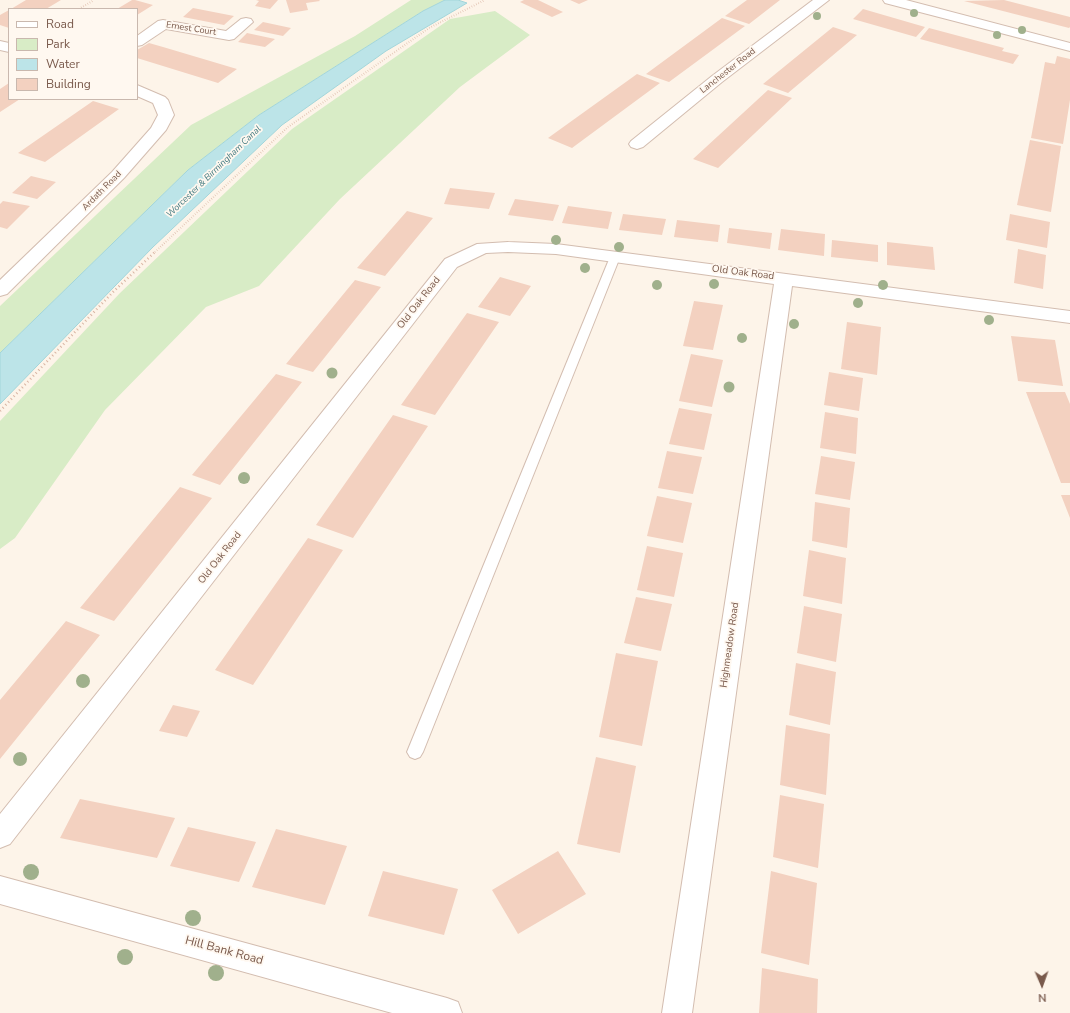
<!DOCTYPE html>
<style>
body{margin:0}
#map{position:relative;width:1070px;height:1013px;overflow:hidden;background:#fdf4e9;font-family:"Nunito Sans",sans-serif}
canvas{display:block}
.legend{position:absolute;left:8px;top:8px;width:130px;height:92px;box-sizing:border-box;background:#fff8f0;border:1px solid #c9b8ae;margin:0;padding:5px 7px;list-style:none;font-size:12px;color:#79594b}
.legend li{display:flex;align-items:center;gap:8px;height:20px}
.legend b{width:20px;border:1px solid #c9b8ae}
.north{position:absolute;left:1022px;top:965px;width:40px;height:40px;-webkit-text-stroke:3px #fff8f0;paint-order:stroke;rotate:178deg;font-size:11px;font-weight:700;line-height:16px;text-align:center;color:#79594b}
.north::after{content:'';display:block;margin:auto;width:14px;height:18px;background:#79594b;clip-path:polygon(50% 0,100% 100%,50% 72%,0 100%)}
</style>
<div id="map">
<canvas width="1070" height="1013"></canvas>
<ul class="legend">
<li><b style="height:5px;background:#fff"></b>Road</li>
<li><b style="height:11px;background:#d8ecc6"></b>Park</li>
<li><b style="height:11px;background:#bce4e8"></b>Water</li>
<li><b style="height:11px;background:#f3d1c0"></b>Building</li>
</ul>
<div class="north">N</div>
</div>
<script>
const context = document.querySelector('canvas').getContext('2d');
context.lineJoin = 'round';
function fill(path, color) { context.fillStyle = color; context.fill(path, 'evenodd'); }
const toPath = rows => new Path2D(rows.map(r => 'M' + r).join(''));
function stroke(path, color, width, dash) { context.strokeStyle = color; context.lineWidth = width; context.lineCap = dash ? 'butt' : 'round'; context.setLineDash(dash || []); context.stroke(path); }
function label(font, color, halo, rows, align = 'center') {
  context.font = font + ' "Nunito Sans",sans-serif'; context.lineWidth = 3.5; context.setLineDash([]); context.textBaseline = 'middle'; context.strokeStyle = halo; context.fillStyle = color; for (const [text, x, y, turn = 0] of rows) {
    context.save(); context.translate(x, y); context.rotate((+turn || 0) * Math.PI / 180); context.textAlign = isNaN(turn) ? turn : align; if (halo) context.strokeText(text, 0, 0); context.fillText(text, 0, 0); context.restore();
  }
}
fill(toPath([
 [411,0,445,0,423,11,259,115,188,170,0,353,0,306,191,125,355,36],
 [495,11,530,35,460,87,340,199,259,286,206,307,105,410,15,538,0,549,0,421,120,293,292,129,450,19]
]), '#d8ecc6');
const water = toPath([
 [445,0,458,0,467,3,386,51,282,125,153,247,0,404,0,353,188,170,259,115,423,11,445,0]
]);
fill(water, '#bce4e8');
stroke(water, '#a2d5da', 1);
fill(toPath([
 [26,0,61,0,46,9,11,9],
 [132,0,135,0,153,5,137,15,137,9,117,9],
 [256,0,278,0,270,9,255,6,259,1],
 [286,0,319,0,320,1,306,3,308,10,290,13],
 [524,0,538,0,563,12,552,17,520,2],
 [570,0,588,0,579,4],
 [747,0,780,0,749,24,725,16],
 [1004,0,1070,17,1070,27,1069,28,964,1],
 [193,8,234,16,224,25,183,17],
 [863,9,925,27,916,37,853,19],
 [9,10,9,28,0,25,0,15],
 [722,18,745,26,669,82,646,74],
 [263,22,291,28,283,36,254,30],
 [833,27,857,35,788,93,763,84],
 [929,28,1004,48,1002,51,1019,55,1013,64,920,39],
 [247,33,275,39,265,47,238,42],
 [149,43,163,47,237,69,218,83,137,58,137,50],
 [1057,56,1070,59,1070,100,1063,144,1031,138,1045,62,1055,64],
 [637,74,660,83,572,148,548,138],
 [9,83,9,99,20,99,0,112,0,89],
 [768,90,792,98,718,168,693,159],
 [93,101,119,109,45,162,18,153],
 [1030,140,1061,146,1051,212,1017,205],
 [31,176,56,182,37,199,12,193],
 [450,188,495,193,489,209,444,204],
 [515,199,559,205,553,221,508,215],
 [3,201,30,206,7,229,0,227,0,204],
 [568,206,612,212,608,229,562,223],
 [407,211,433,218,385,276,357,268],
 [623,214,666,219,662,235,619,230],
 [1010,214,1050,222,1047,248,1006,240],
 [677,220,720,225,718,242,674,237],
 [729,228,772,233,770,249,727,243],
 [781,229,825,234,824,256,778,250],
 [832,240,878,245,878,262,831,257],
 [887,242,933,247,935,270,887,265],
 [1018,249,1046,255,1043,289,1014,283],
 [500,277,531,286,510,316,478,307],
 [355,280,381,287,313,372,286,364],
 [694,301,723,305,713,350,683,346],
 [467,313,499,322,435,415,401,405],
 [847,322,881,327,877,375,841,369],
 [1011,336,1055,340,1063,386,1018,381],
 [691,354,723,360,712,407,679,401],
 [829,372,863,378,859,411,824,405],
 [276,374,302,382,220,485,192,475],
 [1026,392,1065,392,1070,404,1070,483,1061,483],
 [679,408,712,414,704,450,669,444],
 [825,412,858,418,856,454,820,448],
 [393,415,428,426,353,538,316,525],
 [667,451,702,457,693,494,658,488],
 [821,456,855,462,850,500,815,494],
 [180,487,212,498,114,621,80,608],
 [1061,495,1070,495,1070,518],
 [657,496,692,503,683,543,647,536],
 [815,502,850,508,847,548,812,541],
 [308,538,343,550,253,685,215,670],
 [647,546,683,553,674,597,637,590],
 [809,550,846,558,842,604,803,596],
 [636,597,672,604,661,651,624,643],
 [804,606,842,614,836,662,797,653],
 [66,621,100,635,0,759,0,700],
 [616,653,658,661,642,746,599,737],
 [796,663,836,672,830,725,789,715],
 [173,705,200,711,187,737,159,731],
 [786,725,830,734,826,795,780,785],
 [596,757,636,766,620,853,577,844],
 [780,795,824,804,818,868,773,857],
 [80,799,175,818,157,858,60,838],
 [188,827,256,842,239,882,170,866],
 [276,829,347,846,325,905,252,887],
 [558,851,586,894,518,934,492,890],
 [383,871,458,889,444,935,368,916],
 [771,871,817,883,809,965,761,953],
 [762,968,818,979,817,1013,759,1013]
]), '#f3d1c0');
const service = toPath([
 [615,254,620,257,423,752,420,757,415,759,410,757,407,752,610,257,615,254]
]);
const minor = toPath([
 [813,0,829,0,722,82,643,147,637,149,631,147,629,144,631,141,712,76,813,0],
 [883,0,906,0,1070,43,1070,51,885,3,883,0],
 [246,18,251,19,253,22,234,39,229,40,166,29,142,45,137,46,137,36,158,21,163,20,226,31,241,19,246,18],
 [0,41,9,43,9,52,0,50,0,41],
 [137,85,165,97,168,100,174,115,166,130,124,178,7,294,0,296,0,280,112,172,151,128,158,115,153,103,137,96,137,85],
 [508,242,556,244,1070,311,1070,323,792,286,692,1013,662,1013,774,284,556,254,508,252,486,253,457,267,10,844,0,848,0,814,445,259,477,244,508,242],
 [0,876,447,998,458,1002,462,1013,392,1013,0,904,0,876]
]);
stroke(service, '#d3bdb0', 2);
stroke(minor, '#d3bdb0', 2);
stroke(toPath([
 [79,9,94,0],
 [155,252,288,127,429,28,485,0]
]), '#d9b4a2', 2, [0.5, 2]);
stroke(toPath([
 [0,411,113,292,156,251]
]), '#d9b4a2', 2.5, [1, 3]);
fill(service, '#fff');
fill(minor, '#fff');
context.fillStyle = '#a0b08c';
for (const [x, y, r] of [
 [914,13,4],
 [817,16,4],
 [1022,30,4],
 [997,35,4],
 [556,240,5],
 [619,247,5],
 [585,268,5],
 [714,284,5],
 [657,285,5],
 [883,285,5],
 [858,303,5],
 [989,320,5],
 [794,324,5],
 [742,338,5],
 [332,373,5.5],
 [729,387,5.5],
 [244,478,6],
 [83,681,7],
 [20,759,7],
 [31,872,8],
 [193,918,8],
 [125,957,8],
 [216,973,8]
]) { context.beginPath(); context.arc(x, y, r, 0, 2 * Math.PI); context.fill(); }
label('9px', '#79594b', '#fff8f0', [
 ["Ernest Court",191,29,9],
 ["Lanchester Road",728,71,-38],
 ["Ardath Road",102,191,-45]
]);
label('italic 9px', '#3e777e', '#fff8f0', [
 ["Worcester & Birmingham Canal",214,172,-44]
]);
label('10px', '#79594b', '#fff8f0', [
 ["Old Oak Road",743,273,7],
 ["Old Oak Road",419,303,-52],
 ["Old Oak Road",220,558,-52],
 ["Highmeadow Road",730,645,-82]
]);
label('12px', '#79594b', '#fff8f0', [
 ["Hill Bank Road",224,951,15]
]);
</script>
